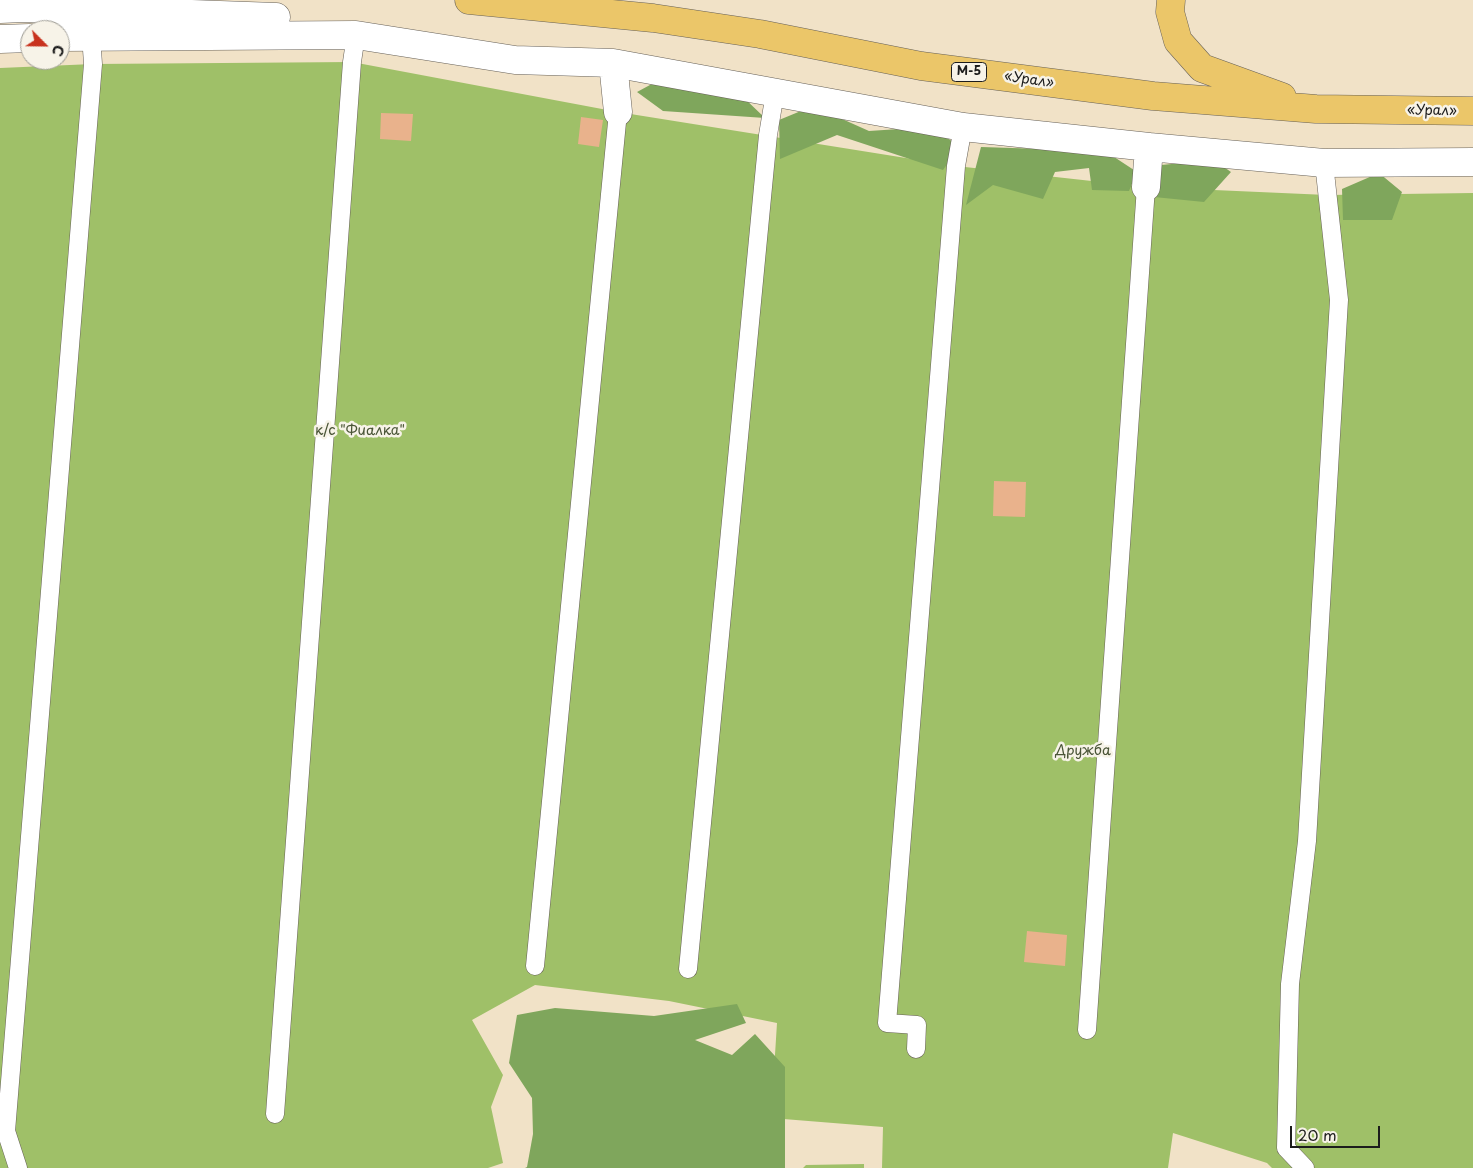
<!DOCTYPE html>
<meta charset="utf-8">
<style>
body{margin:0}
#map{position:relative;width:1473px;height:1168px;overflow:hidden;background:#f1e2c7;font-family:"Playpen Sans",sans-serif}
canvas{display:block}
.north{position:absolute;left:20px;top:20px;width:50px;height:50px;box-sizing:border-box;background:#f7f3e8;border:1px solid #9f9d96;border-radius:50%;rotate:113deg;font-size:14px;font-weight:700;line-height:20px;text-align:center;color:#1c1c1c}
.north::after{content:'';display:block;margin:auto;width:18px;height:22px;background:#c8321e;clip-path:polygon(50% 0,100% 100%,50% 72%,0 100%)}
.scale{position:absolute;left:1290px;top:1126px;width:90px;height:22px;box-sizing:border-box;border:2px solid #1c1c1c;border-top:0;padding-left:6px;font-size:15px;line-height:18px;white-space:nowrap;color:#1c1c1c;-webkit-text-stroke:4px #f7f3e8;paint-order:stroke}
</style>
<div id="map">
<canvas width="1473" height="1168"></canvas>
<div class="north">С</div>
<div class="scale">20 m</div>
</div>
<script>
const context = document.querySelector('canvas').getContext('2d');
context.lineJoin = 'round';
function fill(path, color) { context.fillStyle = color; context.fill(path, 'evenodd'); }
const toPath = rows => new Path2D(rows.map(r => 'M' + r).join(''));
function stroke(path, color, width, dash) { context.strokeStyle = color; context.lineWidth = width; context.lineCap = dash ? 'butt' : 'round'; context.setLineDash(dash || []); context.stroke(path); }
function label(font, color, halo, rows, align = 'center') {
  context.font = font + ' "Playpen Sans",sans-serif'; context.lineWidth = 5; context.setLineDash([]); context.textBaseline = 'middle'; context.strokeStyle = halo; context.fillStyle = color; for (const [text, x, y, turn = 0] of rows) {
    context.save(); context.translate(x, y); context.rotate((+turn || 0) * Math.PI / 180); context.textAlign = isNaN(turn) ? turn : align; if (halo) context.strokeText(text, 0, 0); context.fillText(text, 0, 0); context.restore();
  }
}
fill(toPath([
 [352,62,618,112,956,166,1146,187,1327,195,1473,193,1473,1168,1272,1168,1267,1163,1173,1133,1168,1168,882,1168,883,1127,771,1118,777,1023,669,1001,535,985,472,1020,503,1075,491,1107,503,1163,488,1168,0,1168,0,68,93,64],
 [864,1164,864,1168,803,1168,806,1165]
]), '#9fc068');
fill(toPath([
 [661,79,742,96,765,118,663,111,637,92],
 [813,106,869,131,929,127,960,146,943,170,837,135,780,159,779,120],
 [981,147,1105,151,1137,172,1129,191,1092,190,1089,168,1055,172,1043,199,993,185,966,205],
 [1214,160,1231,172,1204,202,1154,197,1161,165],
 [1379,173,1402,192,1392,220,1343,220,1342,189],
 [737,1004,746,1023,695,1040,732,1055,755,1034,785,1067,785,1168,525,1168,527,1167,533,1134,532,1098,509,1063,517,1015,555,1008,654,1016]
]), '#7fa65c');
fill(toPath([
 [381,113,413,114,411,141,380,139],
 [581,117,603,120,599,147,578,144],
 [994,481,1026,482,1025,517,993,516],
 [1027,931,1067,935,1065,966,1024,962]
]), '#e9b28c');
const service = toPath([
 [535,966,618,112],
 [688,969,768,135,775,93],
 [1087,1030,1146,187],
 [916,1049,917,1025,887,1023,956,166,963,127],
 [275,1114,352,62,356,35],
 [18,1168,6,1131,93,64,91,35],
 [1305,1168,1286,1148,1290,984,1307,841,1339,300,1324,163]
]);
const minor = toPath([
 [0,9,23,8,276,17],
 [60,37,356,35,515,60,613,63,963,127,1149,147],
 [0,39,30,38],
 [613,63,618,112],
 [1146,187,1149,147,1324,163,1473,162]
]);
const trunk = toPath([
 [469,0,653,18,760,34,921,66,1153,96,1316,109,1473,111],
 [1171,0,1170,12,1178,41,1202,68,1282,97]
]);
stroke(service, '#676158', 19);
stroke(minor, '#676158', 29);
stroke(trunk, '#676158', 29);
stroke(service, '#fff', 18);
stroke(minor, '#fff', 28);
stroke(trunk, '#ebc669', 28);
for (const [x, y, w] of [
 [969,72,35]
]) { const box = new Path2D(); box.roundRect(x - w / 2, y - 9.5, w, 19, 4); context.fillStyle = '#f7f3e8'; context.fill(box); stroke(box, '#1c1c1c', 1); }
label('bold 12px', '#1c1c1c', null, [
 ["М-5",969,72]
]);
label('14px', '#1c1c1c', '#f7f3e8', [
 ["«Урал»",1029,80,8],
 ["«Урал»",1432,111,1]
]);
label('14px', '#4a5537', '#f7f3e8', [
 ["к/с \"Фиалка\"",360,431],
 ["Дружба",1083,751]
]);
</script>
